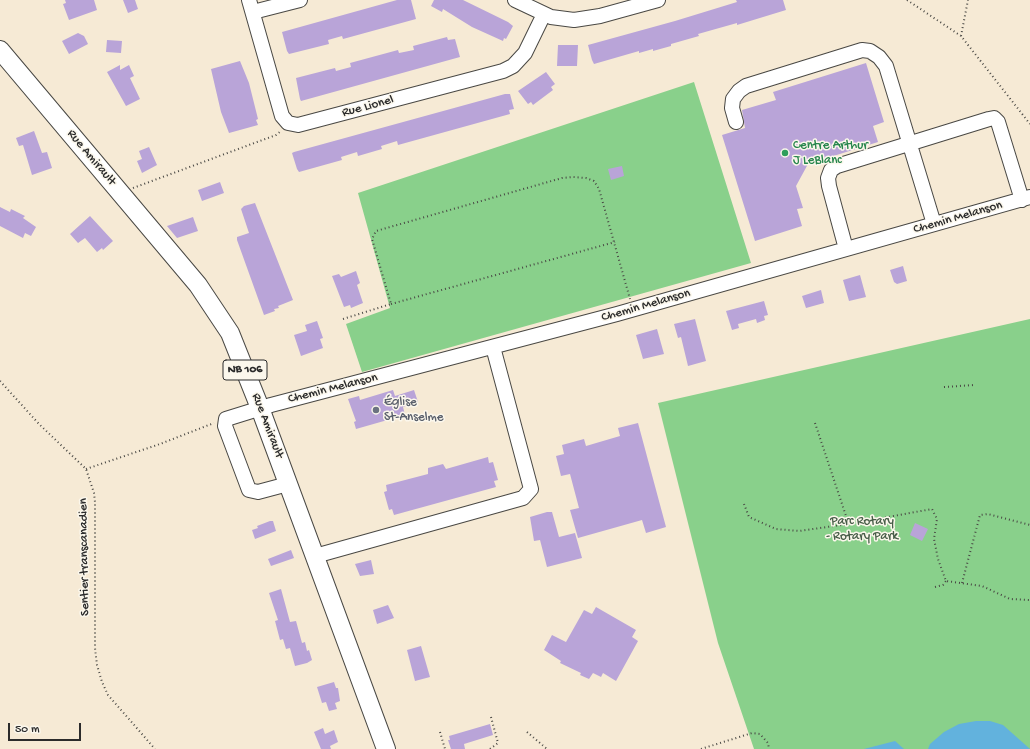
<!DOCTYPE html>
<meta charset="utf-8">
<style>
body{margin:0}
#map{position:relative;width:1030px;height:749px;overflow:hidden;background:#f6ead5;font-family:"Gochi Hand",sans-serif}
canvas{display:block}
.scale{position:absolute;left:8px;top:723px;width:73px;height:18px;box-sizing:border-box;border:2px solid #2b2b2b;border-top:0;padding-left:5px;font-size:12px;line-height:14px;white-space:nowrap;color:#2b2b2b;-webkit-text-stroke:3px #fbf7ec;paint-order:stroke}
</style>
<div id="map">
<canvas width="1030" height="749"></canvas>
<div class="scale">50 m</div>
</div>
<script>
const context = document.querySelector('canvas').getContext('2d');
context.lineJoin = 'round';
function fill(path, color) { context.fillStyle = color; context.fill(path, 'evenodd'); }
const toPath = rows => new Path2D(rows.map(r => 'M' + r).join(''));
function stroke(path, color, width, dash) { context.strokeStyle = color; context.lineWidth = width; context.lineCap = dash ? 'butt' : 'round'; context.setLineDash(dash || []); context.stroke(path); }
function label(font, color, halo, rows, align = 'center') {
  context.font = font + ' "Gochi Hand",sans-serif'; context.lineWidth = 3; context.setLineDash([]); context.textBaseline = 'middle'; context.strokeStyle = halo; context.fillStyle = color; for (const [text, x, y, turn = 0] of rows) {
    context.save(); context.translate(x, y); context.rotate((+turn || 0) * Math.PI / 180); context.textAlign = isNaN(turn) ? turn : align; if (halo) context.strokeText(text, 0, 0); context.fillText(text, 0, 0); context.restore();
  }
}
fill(toPath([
 [694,82,751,263,362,372,346,324,390,308,358,193],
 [1030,319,1030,749,754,749,718,643,658,403]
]), '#89d08b');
fill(toPath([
 [976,721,990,721,1003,725,1030,749,928,749,930,744,944,732,959,724],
 [895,741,904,749,864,749]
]), '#62b2dd');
fill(toPath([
 [65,0,94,0,97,10,69,20,63,4,66,3],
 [123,0,135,0,138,9,128,13],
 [397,0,411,0,416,19,343,39,342,36,328,40,329,44,289,54,287,51,282,32],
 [434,0,463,0,508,22,513,26,506,39,504,38,503,41,472,27,443,9,442,12,431,6],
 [736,0,783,0,786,10,737,25,737,23,698,34,699,36,671,44,671,46,653,51,653,49,639,53,639,51,594,64,592,60,588,45,675,21,737,2],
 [78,33,84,36,88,44,69,54,62,41],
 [447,37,448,40,455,39,460,57,301,101,300,99,296,78,335,68,336,71,351,67,350,63,398,50,399,53,414,50,413,46],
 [107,40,122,41,121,53,106,52],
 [558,45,578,45,577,66,557,66],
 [240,61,249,83,258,119,256,120,258,125,229,133,221,112,211,69],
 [866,63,884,122,873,126,878,142,808,164,796,186,803,208,797,209,802,226,755,241,722,135,745,128,742,110,776,100,773,92],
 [120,65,120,70,129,65,134,76,130,78,140,99,126,106,107,72],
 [546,72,555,84,551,87,553,90,533,105,531,102,528,104,518,91],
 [505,94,510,94,514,109,509,110,510,114,398,145,397,141,381,146,382,149,358,156,357,152,341,157,342,160,299,172,297,169,292,153,294,152],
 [34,131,42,153,47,152,52,168,32,175,23,145,19,146,16,138],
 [149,147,157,165,142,173,137,161,142,159,139,151],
 [622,166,624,176,611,180,608,169],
 [220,182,224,193,202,201,198,190],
 [255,203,293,300,278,306,279,308,274,309,275,311,264,315,237,240,237,237,249,233,241,209,244,206],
 [0,207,10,212,11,209,25,216,23,218,36,227,31,236,25,233,23,238,0,226],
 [90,216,113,241,103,250,102,248,97,252,85,238,78,243,70,234],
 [193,217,198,231,177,238,167,226],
 [903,266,907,281,897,284,894,282,890,270],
 [356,271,360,283,357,285,363,303,351,308,350,305,344,307,332,276,339,274,341,277],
 [860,275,866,297,849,301,843,280],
 [821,290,824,303,806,308,802,296],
 [764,301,768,315,764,316,765,320,757,323,756,319,738,324,739,328,732,330,726,311],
 [695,319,706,361,688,366,681,337,678,338,674,324],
 [317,321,323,338,320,339,323,348,301,356,294,335,307,331,305,325],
 [657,329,664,354,643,359,636,335],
 [393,390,395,396,414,390,418,402,403,407,405,415,356,429,354,422,356,421,348,399,359,396,360,400],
 [638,423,666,527,646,533,642,520,578,538,570,510,579,508,570,474,561,476,556,456,564,454,562,445,584,439,586,446,620,436,618,428],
 [488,457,489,463,493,462,498,480,494,481,496,487,394,515,392,509,389,510,384,492,387,491,386,485,428,474,428,468,443,464,446,469],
 [547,512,552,512,559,537,575,533,582,558,547,567,540,540,534,541,530,517],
 [270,521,273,521,276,531,255,539,252,530,258,528,257,526],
 [915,523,928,529,922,541,910,535],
 [291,550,294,558,271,566,268,559],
 [371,560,374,574,360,576,355,564],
 [281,589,290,622,296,621,302,643,305,642,307,651,309,650,312,660,307,663,295,666,290,648,286,649,283,639,280,640,275,621,278,620,269,593],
 [388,605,394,618,377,624,373,610],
 [596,607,636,630,632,637,638,641,616,681,603,673,601,677,593,673,589,679,580,675,581,673,560,663,561,661,544,650,552,635,566,642,584,610,592,614],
 [421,646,430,677,415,681,407,650],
 [334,682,336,688,338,688,340,701,335,703,337,709,329,711,326,702,322,703,317,687],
 [490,724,493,735,464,744,465,749,451,749,448,740,450,740,449,736],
 [323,728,325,734,334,730,338,742,330,746,331,749,321,749,314,732]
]), '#b9a4d8');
const minor = toPath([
 [249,0,282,116,288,123,298,125,503,71,513,66,525,53,544,14],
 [515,0,551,17,574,20,600,16,658,0],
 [253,12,300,0],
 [736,122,732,108,733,99,739,91,746,86,862,50,870,51,879,57,886,66,934,224],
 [846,249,829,186,828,178,831,170,837,166,989,119,994,118,998,122,1022,200],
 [288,484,258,492,249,490,225,426,226,419,271,405,617,314,1030,197],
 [315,556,523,498,531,489,493,347]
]);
const major = toPath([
 [0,50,198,285,230,333,260,408,386,749]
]);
stroke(minor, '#494844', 16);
stroke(major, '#494844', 20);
stroke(toPath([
 [907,0,961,36,1030,124],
 [961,36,968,0],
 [133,188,276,135,281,131],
 [391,304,615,242],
 [343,319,391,304,372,239,376,231,562,178,573,177,586,178,594,181,599,189,630,299],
 [0,381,39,424,86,469,94,493,95,502,95,648,97,665,102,682,108,695,155,749],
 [944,387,974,385],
 [815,423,846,516,855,523,932,509,937,519,934,539,938,559,946,581,982,586,1010,599,1030,600],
 [86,469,160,444,214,423],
 [744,504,749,517,776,529,799,531,855,523],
 [962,583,980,515,988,514,1030,525],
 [935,587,943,585,946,581],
 [440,732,445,749],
 [527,732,547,749],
 [490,749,498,743,491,717],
 [701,749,752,733,760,734,768,743,769,749]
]), '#494844', 2, [1, 3]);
stroke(minor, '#fff', 14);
stroke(major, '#fff', 18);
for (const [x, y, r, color] of [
 [785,153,4,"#2e9e5b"],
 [376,410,4,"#6b7280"]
]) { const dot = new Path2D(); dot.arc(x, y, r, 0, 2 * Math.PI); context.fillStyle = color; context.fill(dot); stroke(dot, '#fbf7ec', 1.5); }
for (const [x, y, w] of [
 [245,370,44]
]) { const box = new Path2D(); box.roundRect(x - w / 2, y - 10, w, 20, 3); context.fillStyle = '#fbf7ec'; context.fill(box); stroke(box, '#2b2b2b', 1); }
label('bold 12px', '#2b2b2b', null, [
 ["NB 106",245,370]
]);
label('13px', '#2b2b2b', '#fbf7ec', [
 ["Rue Lionel",368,107,-15],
 ["Rue Amirault",91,158,50],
 ["Chemin Melanson",958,218,-16],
 ["Chemin Melanson",646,306,-16],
 ["Chemin Melanson",333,389,-14],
 ["Rue Amirault",267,426,69],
 ["Sentier transcanadien",85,557,-91]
]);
label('13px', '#27864d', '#fbf7ec', [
 ["Centre Arthur",793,146],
 ["J LeBlanc",793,161]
], 'left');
label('13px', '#5b616d', '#fbf7ec', [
 ["Église",384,403],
 ["St-Anselme",384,418]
], 'left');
label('13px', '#475d48', '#fbf7ec', [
 ["Parc Rotary",862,522],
 ["- Rotary Park",862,537]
]);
</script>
